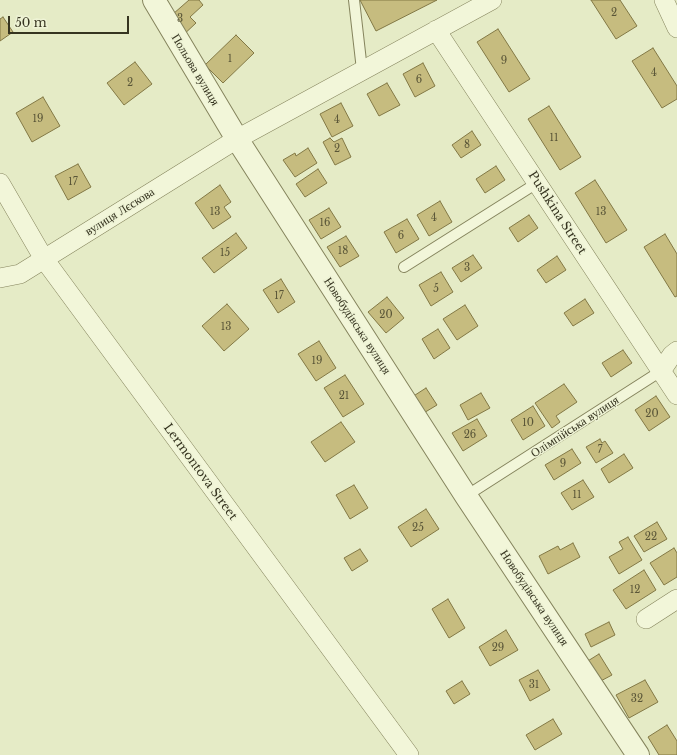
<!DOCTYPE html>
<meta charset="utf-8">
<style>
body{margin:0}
#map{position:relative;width:677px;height:755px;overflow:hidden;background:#e5ebc6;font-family:"Libre Baskerville",serif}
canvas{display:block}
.scale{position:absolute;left:8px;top:16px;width:121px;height:18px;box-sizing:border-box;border:2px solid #363420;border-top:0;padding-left:5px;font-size:12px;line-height:14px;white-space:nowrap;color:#363420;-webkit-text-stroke:3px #eef3d5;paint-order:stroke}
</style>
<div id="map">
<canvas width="677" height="755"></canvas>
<div class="scale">50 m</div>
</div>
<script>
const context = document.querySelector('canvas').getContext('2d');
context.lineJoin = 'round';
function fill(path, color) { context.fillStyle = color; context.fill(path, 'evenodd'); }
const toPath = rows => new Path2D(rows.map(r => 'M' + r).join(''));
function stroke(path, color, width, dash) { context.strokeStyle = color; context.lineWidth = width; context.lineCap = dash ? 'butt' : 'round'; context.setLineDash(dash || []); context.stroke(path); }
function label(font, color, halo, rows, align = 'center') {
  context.font = font + ' "Libre Baskerville",serif'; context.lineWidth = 3; context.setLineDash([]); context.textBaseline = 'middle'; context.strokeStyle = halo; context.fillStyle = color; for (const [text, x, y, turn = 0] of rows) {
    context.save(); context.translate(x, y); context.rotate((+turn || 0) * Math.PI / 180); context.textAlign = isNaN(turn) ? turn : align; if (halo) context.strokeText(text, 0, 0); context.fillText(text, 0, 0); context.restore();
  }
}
const building = toPath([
 [189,0,199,0,203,5,190,17,196,23,180,38,165,21,189,0],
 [360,0,437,0,376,31,360,0],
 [591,0,620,0,637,26,616,39,591,0],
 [3,17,13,32,0,41,0,19,3,17],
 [498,29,530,79,509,92,477,42,498,29],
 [236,35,254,53,223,83,205,65,236,35],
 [653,48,677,86,677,99,662,108,632,61,653,48],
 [135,62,152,84,124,105,107,83,135,62],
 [423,63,435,86,415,97,403,74,423,63],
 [387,83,400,105,379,116,367,94,387,83],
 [43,97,60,126,32,142,16,113,43,97],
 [341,103,353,126,332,137,320,114,341,103],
 [549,106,581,157,560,170,528,119,549,106],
 [472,131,481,145,461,158,452,145,472,131],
 [330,138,334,142,342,138,351,157,335,165,323,142,330,138],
 [308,148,317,163,295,177,283,160,295,153,296,156,308,148],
 [78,164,91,187,68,200,55,176,78,164],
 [496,166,505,180,485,193,476,179,496,166],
 [318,169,327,183,305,197,296,184,318,169],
 [595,180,627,230,606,243,575,193,595,180],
 [220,185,231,202,224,207,231,217,213,229,195,203,220,185],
 [440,201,452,222,429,236,417,215,440,201],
 [329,208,341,227,321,239,309,220,329,208],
 [529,215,538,228,518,242,509,228,529,215],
 [407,219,419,239,396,253,384,232,407,219],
 [236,233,247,248,214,273,202,258,236,233],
 [665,234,677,254,677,296,675,297,644,247,665,234],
 [346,236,359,256,340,267,327,247,346,236],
 [473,255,482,268,461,282,452,268,473,255],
 [557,256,566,270,546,283,537,270,557,256],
 [441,272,453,292,431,306,419,285,441,272],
 [281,279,295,302,278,313,263,290,281,279],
 [387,297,404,318,386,333,368,312,387,297],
 [585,299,594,313,573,326,564,313,585,299],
 [227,304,249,329,224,351,202,326,227,304],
 [465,305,478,326,457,340,443,319,465,305],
 [438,329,450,348,434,359,422,339,438,329],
 [319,341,336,368,316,381,298,354,319,341],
 [623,350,632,363,611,377,602,363,623,350],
 [345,375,364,404,343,417,324,388,345,375],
 [564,384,577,402,556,416,560,422,552,428,535,403,564,384],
 [426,388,437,405,422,414,412,397,426,388],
 [481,393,490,408,468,420,460,405,481,393],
 [656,396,670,417,649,431,635,410,656,396],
 [533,406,545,426,523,440,511,420,533,406],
 [477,419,487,436,463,451,452,433,477,419],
 [341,422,355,442,325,462,311,442,341,422],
 [600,439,602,443,605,441,613,453,596,463,586,447,600,439],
 [572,449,581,463,554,480,545,465,572,449],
 [624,454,633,468,609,483,601,469,624,454],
 [583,480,594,497,572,510,561,493,583,480],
 [354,485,368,508,350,519,336,495,354,485],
 [426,509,439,529,411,547,398,527,426,509],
 [657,522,667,539,644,552,634,536,657,522],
 [628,537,642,560,619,574,609,557,623,549,619,542,628,537],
 [573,543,580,557,548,574,539,556,558,546,560,550,573,543],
 [674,548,677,553,677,577,664,585,650,563,674,548],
 [360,549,368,561,352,571,344,558,360,549],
 [644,570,656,590,626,609,613,590,644,570],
 [448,599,465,628,449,638,432,609,448,599],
 [609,622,615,635,591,647,585,634,609,622],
 [506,630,518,650,490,666,479,647,506,630],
 [599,654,612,675,595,684,583,664,599,654],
 [538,670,550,690,530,701,519,680,538,670],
 [645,680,658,702,629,718,616,695,645,680],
 [462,681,470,694,454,704,446,691,462,681],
 [553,719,562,734,535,750,526,735,553,719],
 [667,725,677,741,677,755,659,755,648,737,667,725]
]);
fill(building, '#c6bc7f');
stroke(building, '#827845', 1);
const service = toPath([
 [354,0,362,70],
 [404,267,537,183],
 [466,496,661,371]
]);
const minor = toPath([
 [664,0,677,28],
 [436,30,677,395],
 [0,183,44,259,409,755],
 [0,278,20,274,237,139,492,0],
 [661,371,672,355,677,351],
 [646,619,677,599]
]);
const tertiary = toPath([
 [154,0,237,139,466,496,638,755]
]);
stroke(service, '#85845d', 12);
stroke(minor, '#85845d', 20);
stroke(tertiary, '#85845d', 24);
stroke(service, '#f2f6d9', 10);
stroke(minor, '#f2f6d9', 19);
stroke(tertiary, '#f2f6d9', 22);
label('10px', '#5a5638', null, [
 ["2",614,13],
 ["3",180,19],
 ["1",230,59],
 ["9",504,61],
 ["4",654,73],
 ["6",419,80],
 ["2",130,83],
 ["19",38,119],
 ["4",337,120],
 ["11",554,138],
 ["8",467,145],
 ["2",337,149],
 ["17",73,182],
 ["13",215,212],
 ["13",601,212],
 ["4",434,218],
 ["16",325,223],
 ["6",401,236],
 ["18",343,251],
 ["15",225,253],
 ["3",467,268],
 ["5",436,289],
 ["17",279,296],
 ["20",386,315],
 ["13",226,327],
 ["19",317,361],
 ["21",344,396],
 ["20",652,414],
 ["10",528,423],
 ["26",470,435],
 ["7",600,450],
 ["9",563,464],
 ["11",577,495],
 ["25",418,528],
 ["22",651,537],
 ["12",635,590],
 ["29",498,648],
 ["31",534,685],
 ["32",637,699]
]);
label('12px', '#363420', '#eef3d5', [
 ["Польова вулиця",195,70,59],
 ["вулиця Лєскова",120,212,-32],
 ["Pushkina Street",557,213,57],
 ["Новобудівська вулиця",357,326,57],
 ["Олімпійська вулиця",575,427,-33],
 ["Lermontova Street",200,472,54],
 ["Новобудівська вулиця",534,598,56]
]);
</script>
